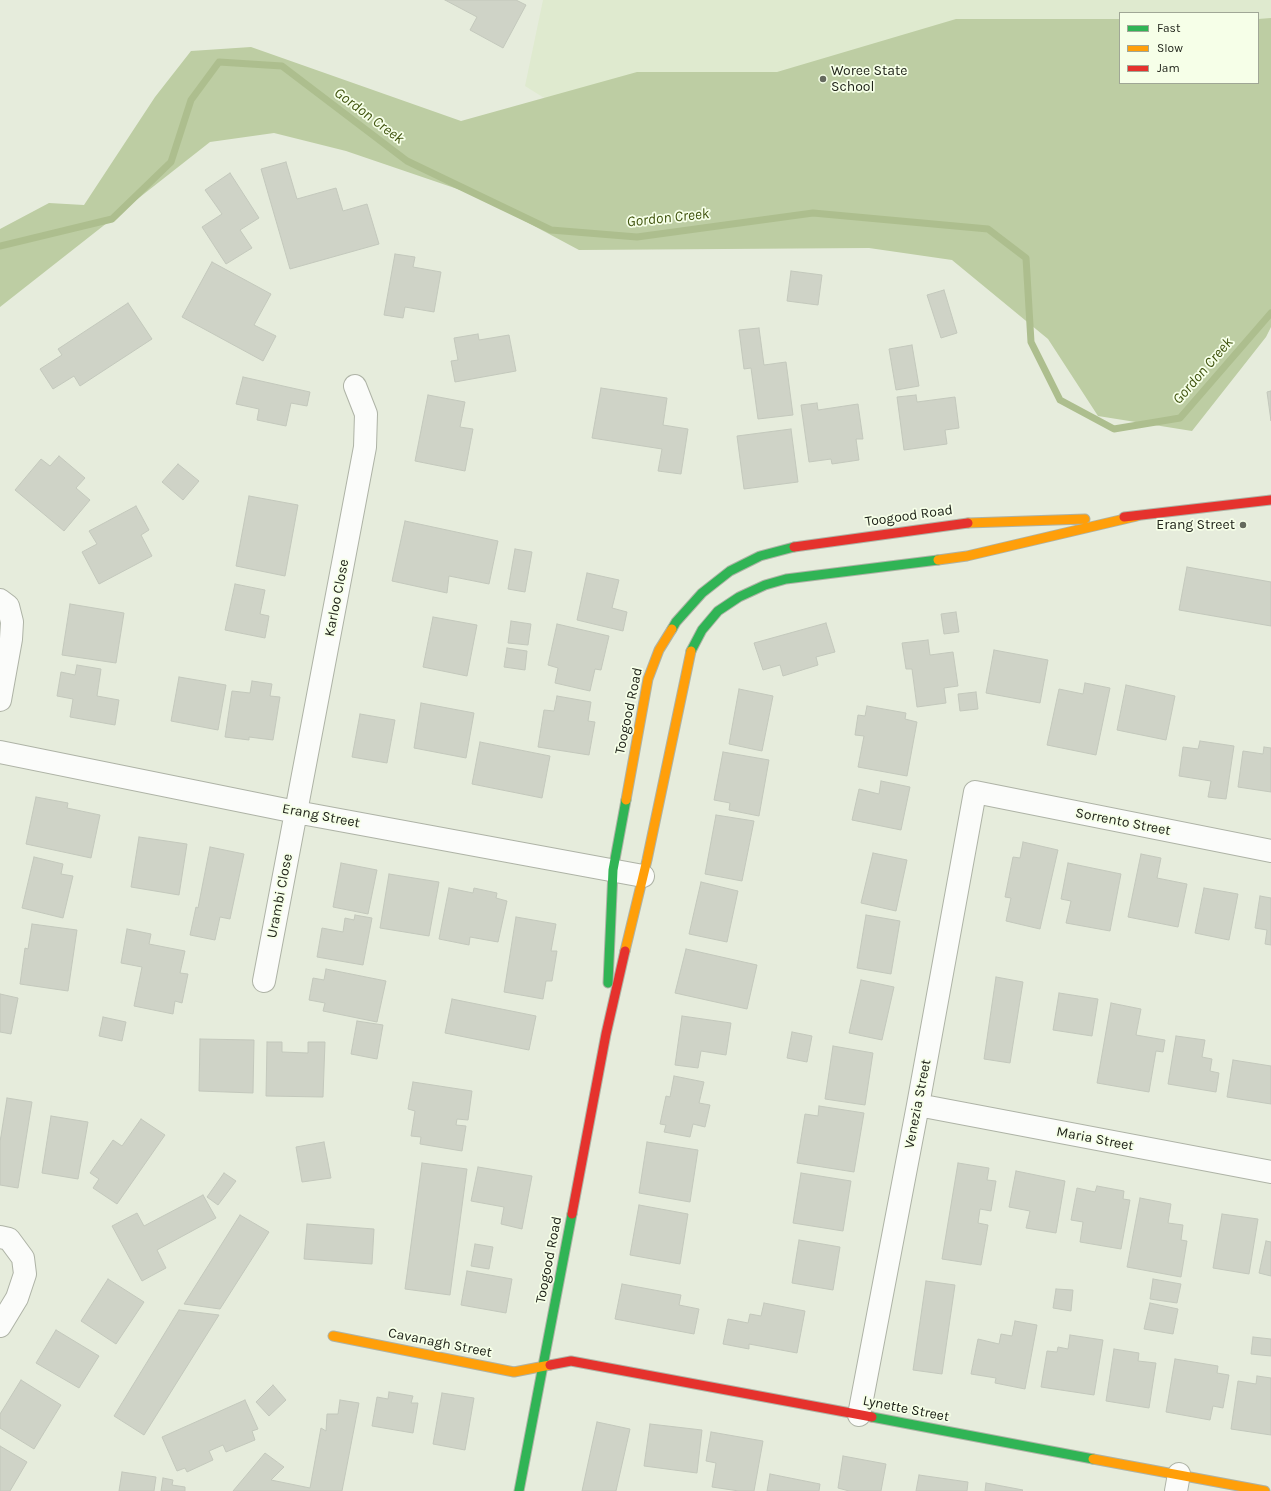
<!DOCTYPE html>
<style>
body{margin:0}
#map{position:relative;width:1271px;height:1491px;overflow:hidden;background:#e6ecdc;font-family:Karla,sans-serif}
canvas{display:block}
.legend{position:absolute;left:1119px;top:12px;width:140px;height:72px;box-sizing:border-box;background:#f6ffe8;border:1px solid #a0a796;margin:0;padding:5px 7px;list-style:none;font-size:12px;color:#20241a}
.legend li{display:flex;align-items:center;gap:8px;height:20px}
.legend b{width:20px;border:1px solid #a0a796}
</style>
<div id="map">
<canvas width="1271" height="1491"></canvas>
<ul class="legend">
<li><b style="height:5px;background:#30b455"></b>Fast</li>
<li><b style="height:5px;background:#ff9f0a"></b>Slow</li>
<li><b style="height:5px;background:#e5322d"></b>Jam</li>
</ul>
</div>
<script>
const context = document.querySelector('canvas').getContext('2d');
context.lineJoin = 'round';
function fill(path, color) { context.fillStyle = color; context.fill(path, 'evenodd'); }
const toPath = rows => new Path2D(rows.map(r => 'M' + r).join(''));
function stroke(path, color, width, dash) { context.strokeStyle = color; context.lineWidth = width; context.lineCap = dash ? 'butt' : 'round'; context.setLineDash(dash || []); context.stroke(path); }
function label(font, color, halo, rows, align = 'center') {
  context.font = font + ' Karla,sans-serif'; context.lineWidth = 3.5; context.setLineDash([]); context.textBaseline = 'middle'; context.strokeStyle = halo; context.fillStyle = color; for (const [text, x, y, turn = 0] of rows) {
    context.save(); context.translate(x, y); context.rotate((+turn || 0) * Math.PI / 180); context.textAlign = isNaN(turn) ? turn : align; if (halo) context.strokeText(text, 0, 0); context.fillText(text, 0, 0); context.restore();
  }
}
fill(toPath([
 [543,0,1271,0,1271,57,1258,76,1258,13,1120,13,1120,83,634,154,525,86]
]), '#dfeacf');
fill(toPath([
 [1271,18,1271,327,1266,337,1192,431,1098,416,1048,339,952,260,869,248,579,250,478,196,346,151,274,133,210,142,0,307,0,229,49,203,84,205,155,97,191,51,251,47,461,121,637,72,777,72,956,19,1120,19,1120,83,1258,83,1258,19]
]), '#bdcda3');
stroke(toPath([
 [0,246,112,219,171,162,191,100,219,62,282,66,407,161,551,230,637,237,813,213,988,229,1026,258,1031,342,1060,400,1114,429,1180,418,1271,313]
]), '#adbe8e', 7);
const building = toPath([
 [445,0,516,0,526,5,503,48,470,30,477,17,445,0],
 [286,162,297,199,336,188,343,211,367,204,379,244,290,269,261,169,286,162],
 [230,173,259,218,240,230,252,248,226,264,202,227,222,214,205,190,230,173],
 [395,254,415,257,413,267,441,272,434,312,405,307,403,318,384,315,395,254],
 [212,262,271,294,254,325,276,336,263,361,182,317,212,262],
 [791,271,822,275,818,305,787,301,791,271],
 [944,290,957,333,941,338,927,295,944,290],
 [128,303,152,339,80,386,74,376,53,389,40,369,62,355,58,349,128,303],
 [759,328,764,365,786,362,793,415,758,419,751,368,744,369,739,330,759,328],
 [478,334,479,340,509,335,516,371,455,382,451,361,458,360,454,338,478,334],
 [912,345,919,386,896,390,889,349,912,345],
 [243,377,310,392,307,406,291,403,286,426,257,420,259,409,236,404,243,377],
 [601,388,667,398,663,425,688,429,681,474,658,471,662,449,592,438,601,388],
 [1271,391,1271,421,1267,392,1271,391],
 [428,395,465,402,460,427,473,429,465,471,415,461,428,395],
 [916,395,917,402,955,397,959,428,945,430,947,444,904,450,897,397,916,395],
 [817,403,818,410,858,404,863,439,856,439,859,460,832,464,831,459,809,462,801,405,817,403],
 [791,429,798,482,744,489,737,436,791,429],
 [59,456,85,478,76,488,90,500,64,531,15,490,41,459,50,466,59,456],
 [178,464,199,481,183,500,162,482,178,464],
 [249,496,298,505,285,576,236,566,249,496],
 [136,506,149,530,141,535,152,556,99,584,82,552,97,544,89,531,136,506],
 [405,521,498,541,489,584,449,576,447,593,392,581,405,521],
 [515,549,532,552,525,592,508,589,515,549],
 [1187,567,1271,582,1271,626,1179,610,1187,567],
 [587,573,619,580,612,608,627,612,623,631,577,620,587,573],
 [235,584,265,590,260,614,269,616,265,638,225,630,235,584],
 [70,604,124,613,116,663,62,655,70,604],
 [956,612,959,632,944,634,941,614,956,612],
 [433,617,477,625,467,676,423,667,433,617],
 [511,621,531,624,528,645,508,643,511,621],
 [826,623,835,652,816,657,818,665,783,676,780,665,763,670,754,643,826,623],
 [557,624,609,636,601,670,595,669,590,691,555,683,558,668,548,665,557,624],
 [928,640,930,655,953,652,958,686,944,688,946,703,917,707,912,669,906,669,902,643,928,640],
 [507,648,527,651,525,670,504,667,507,648],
 [994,650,1048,660,1040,703,986,693,994,650],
 [77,665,101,669,97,696,119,700,115,725,70,717,73,699,57,696,61,672,75,675,77,665],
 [179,677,226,685,218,730,171,721,179,677],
 [252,681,272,684,270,696,280,697,273,740,249,737,249,740,225,737,232,691,250,693,252,681],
 [1085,683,1110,688,1096,755,1047,745,1059,689,1083,694,1085,683],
 [1126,685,1175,696,1166,740,1117,730,1126,685],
 [739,689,773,696,762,751,729,744,739,689],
 [976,692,978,709,960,711,958,694,976,692],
 [557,696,591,702,588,721,595,722,589,755,538,747,544,710,554,711,557,696],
 [421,703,474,713,466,758,414,748,421,703],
 [867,706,906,713,905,719,917,722,907,776,858,767,864,736,855,735,858,715,865,716,867,706],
 [360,714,395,720,387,763,352,757,360,714],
 [1200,741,1234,746,1226,799,1208,797,1211,781,1179,776,1183,747,1198,749,1200,741],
 [480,742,550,756,542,798,472,784,480,742],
 [1264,747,1271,748,1271,792,1238,787,1243,751,1263,754,1264,747],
 [723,752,769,760,759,816,729,810,730,803,714,800,723,752],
 [881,781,910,787,901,830,852,820,859,789,879,794,881,781],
 [36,797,68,803,67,808,100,815,91,858,26,844,36,797],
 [716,815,754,821,742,881,705,874,716,815],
 [139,837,187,844,179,895,131,887,139,837],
 [1023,842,1058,850,1040,929,1006,921,1011,898,1005,897,1013,857,1020,858,1023,842],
 [210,847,244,854,230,919,220,917,215,940,190,935,196,907,198,908,210,847],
 [873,853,907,860,896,911,861,903,873,853],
 [1141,854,1161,858,1157,878,1187,884,1178,927,1128,917,1141,854],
 [34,857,63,864,61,874,73,876,63,918,22,908,34,857],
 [341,863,377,870,368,914,333,907,341,863],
 [1068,863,1121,874,1110,931,1066,923,1071,901,1061,899,1068,863],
 [389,874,439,882,429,936,380,928,389,874],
 [701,882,738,891,727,942,689,934,701,882],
 [449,888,473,893,474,888,497,893,496,898,507,901,498,942,470,937,469,945,439,939,449,888],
 [1204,888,1238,894,1229,940,1195,933,1204,888],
 [1260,896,1271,898,1271,945,1265,944,1267,930,1255,928,1260,896],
 [355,915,372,918,363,965,317,957,322,928,343,932,345,918,354,920,355,915],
 [866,915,900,921,891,974,857,968,866,915],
 [516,917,556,924,551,951,557,951,552,981,546,981,543,999,504,992,516,917],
 [32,924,77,930,68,991,20,984,25,948,28,949,32,924],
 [127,929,151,934,149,944,185,951,180,973,188,974,182,1003,175,1001,173,1014,134,1006,142,967,121,963,127,929],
 [686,949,757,965,747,1009,675,993,686,949],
 [326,969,386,981,377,1022,323,1011,325,1003,309,1000,313,978,324,980,326,969],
 [996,977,1023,982,1010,1063,984,1059,996,977],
 [861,980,894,987,882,1040,849,1033,861,980],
 [1059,993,1098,999,1092,1036,1053,1030,1059,993],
 [0,994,18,998,11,1034,0,1032,0,994],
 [452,999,536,1016,529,1050,445,1033,452,999],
 [1111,1003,1141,1009,1136,1035,1165,1040,1163,1052,1156,1051,1149,1092,1097,1083,1111,1003],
 [682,1016,731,1023,726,1055,701,1051,698,1068,675,1065,682,1016],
 [103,1017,126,1022,122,1041,99,1036,103,1017],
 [357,1021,383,1025,377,1059,351,1054,357,1021],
 [792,1032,812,1036,807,1062,787,1058,792,1032],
 [1176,1036,1205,1040,1202,1057,1212,1059,1210,1071,1219,1073,1216,1092,1168,1084,1176,1036],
 [200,1039,254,1040,253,1093,199,1091,200,1039],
 [267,1042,282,1042,282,1052,308,1053,308,1042,325,1042,323,1097,266,1096,267,1042],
 [833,1046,873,1053,865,1105,825,1099,833,1046],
 [1233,1060,1271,1066,1271,1104,1227,1097,1233,1060],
 [674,1076,704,1082,699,1103,710,1105,705,1127,693,1124,690,1137,664,1132,666,1125,660,1124,666,1096,670,1097,674,1076],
 [413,1082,472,1091,468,1120,457,1119,456,1125,466,1126,462,1151,420,1144,421,1137,411,1136,415,1111,408,1109,413,1082],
 [7,1098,32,1102,18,1188,0,1185,0,1142,7,1098],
 [819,1106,864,1113,854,1172,797,1163,805,1114,818,1116,819,1106],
 [51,1116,88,1122,78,1179,42,1173,51,1116],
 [141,1119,165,1135,117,1204,93,1188,99,1179,90,1173,113,1140,122,1146,141,1119],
 [324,1142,331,1178,302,1182,296,1147,324,1142],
 [647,1142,698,1150,690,1202,639,1193,647,1142],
 [422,1163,467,1169,450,1295,405,1289,422,1163],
 [958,1163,989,1168,987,1180,996,1181,991,1211,980,1209,978,1223,988,1225,981,1265,942,1259,958,1163],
 [478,1167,532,1176,522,1229,501,1224,504,1207,471,1201,478,1167],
 [1016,1171,1065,1181,1056,1233,1026,1228,1030,1211,1009,1207,1016,1171],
 [224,1173,236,1181,218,1205,207,1197,224,1173],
 [801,1173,851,1181,843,1231,793,1223,801,1173],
 [1097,1186,1124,1191,1123,1199,1130,1200,1121,1249,1080,1242,1083,1222,1071,1220,1077,1188,1095,1192,1097,1186],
 [203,1195,216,1218,157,1250,166,1268,142,1281,112,1226,137,1213,144,1226,203,1195],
 [1140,1198,1171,1204,1168,1223,1183,1225,1181,1240,1187,1241,1181,1277,1127,1267,1140,1198],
 [639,1205,688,1214,680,1264,630,1255,639,1205],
 [1222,1214,1258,1219,1249,1274,1213,1268,1222,1214],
 [240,1215,269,1232,220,1309,184,1304,240,1215],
 [307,1224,374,1229,372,1264,304,1259,307,1224],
 [799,1240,840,1247,833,1290,792,1283,799,1240],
 [1266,1241,1271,1242,1271,1276,1259,1273,1266,1241],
 [475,1244,493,1247,489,1269,471,1266,475,1244],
 [467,1271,512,1279,506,1313,461,1305,467,1271],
 [108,1279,144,1302,116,1344,81,1321,108,1279],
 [1153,1279,1181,1284,1177,1303,1150,1299,1153,1279],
 [926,1281,955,1285,942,1374,913,1370,926,1281],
 [622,1284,681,1295,679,1305,699,1309,694,1334,615,1319,622,1284],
 [1056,1289,1073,1290,1071,1311,1053,1308,1056,1289],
 [764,1303,805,1311,797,1353,749,1344,749,1349,723,1344,728,1319,748,1323,750,1314,761,1316,764,1303],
 [1150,1303,1178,1309,1173,1334,1144,1329,1150,1303],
 [179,1310,219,1315,144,1435,114,1416,179,1310],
 [1015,1321,1037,1325,1025,1389,995,1383,996,1378,971,1374,978,1339,999,1344,1001,1334,1012,1336,1015,1321],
 [56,1330,99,1356,79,1388,36,1363,56,1330],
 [1070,1335,1103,1340,1094,1395,1041,1387,1047,1351,1057,1352,1058,1347,1068,1349,1070,1335],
 [1253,1337,1271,1339,1271,1356,1251,1354,1253,1337],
 [1114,1349,1139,1353,1138,1361,1156,1363,1149,1408,1106,1401,1114,1349],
 [1175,1359,1218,1366,1217,1373,1229,1375,1223,1408,1213,1406,1210,1420,1166,1412,1175,1359],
 [1257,1376,1271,1378,1271,1435,1231,1429,1238,1381,1256,1384,1257,1376],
 [21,1380,61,1405,34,1449,0,1428,0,1414,21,1380],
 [273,1385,286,1400,269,1416,256,1402,273,1385],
 [389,1392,413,1396,411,1403,418,1403,413,1433,372,1426,377,1397,388,1399,389,1392],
 [442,1393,474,1398,465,1450,433,1444,442,1393],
 [245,1400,258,1429,252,1431,255,1440,226,1452,223,1445,209,1451,213,1460,187,1472,185,1468,177,1471,162,1437,245,1400],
 [340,1400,359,1403,342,1491,233,1491,265,1453,284,1467,271,1480,310,1488,321,1428,326,1431,327,1414,338,1414,340,1400],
 [597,1422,630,1429,616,1491,582,1491,597,1422],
 [650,1424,702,1430,697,1473,644,1466,650,1424],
 [711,1432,763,1441,754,1491,739,1491,712,1487,716,1463,706,1461,711,1432],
 [0,1446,27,1462,10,1491,0,1491,0,1446],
 [843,1456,886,1464,881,1491,849,1491,838,1488,843,1456],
 [122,1472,156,1477,154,1491,119,1491,122,1472],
 [770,1474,820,1484,819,1491,767,1491,770,1474],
 [919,1475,968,1482,967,1491,916,1491,919,1475],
 [163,1478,173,1480,172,1485,185,1487,185,1491,161,1491,163,1478],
 [986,1483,1023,1490,1022,1491,985,1491,986,1483]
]);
fill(building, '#cfd3c7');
stroke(building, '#c3c8bc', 1);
const street = toPath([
 [0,600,8,606,12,622,11,639,0,700],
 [0,752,296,812,643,876],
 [264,981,365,447,366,414,355,386],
 [918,1105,1271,1172],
 [0,1237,9,1239,23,1258,25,1274,17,1298,0,1326],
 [859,1415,918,1105,975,792,1271,851],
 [1176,1491,1179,1474]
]);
const fast = toPath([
 [672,629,676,622,702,593,730,571,760,556,794,547],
 [691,651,702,630,718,611,739,597,765,585,786,579,938,560],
 [608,983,613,870,626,800],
 [872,1417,1093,1459],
 [519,1491,572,1214]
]);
const slow = toPath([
 [968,523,1085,519],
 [938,560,967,556,1137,516],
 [626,800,648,679,659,650,672,629],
 [625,951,647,860,691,651],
 [333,1336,514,1372,550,1365],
 [1093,1459,1265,1491]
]);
const jam = toPath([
 [1124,517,1271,500],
 [794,547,968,523],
 [572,1214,606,1034,625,951],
 [550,1365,571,1361,872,1417]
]);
stroke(street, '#aeb3a6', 24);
stroke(fast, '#aeb3a6', 11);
stroke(slow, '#aeb3a6', 11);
stroke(jam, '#aeb3a6', 11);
stroke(street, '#fbfcfa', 22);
stroke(fast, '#30b455', 9);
stroke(slow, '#ff9f0a', 9);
stroke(jam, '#e5322d', 9);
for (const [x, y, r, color] of [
 [823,79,4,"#656a5e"],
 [1243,525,4,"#656a5e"]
]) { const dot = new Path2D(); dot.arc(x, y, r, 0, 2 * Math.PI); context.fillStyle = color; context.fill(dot); stroke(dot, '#f6ffe8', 1.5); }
label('14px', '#20241a', '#f6ffe8', [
 ["Woree State",831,71],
 ["School",831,87],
 ["Erang Street",1235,525,"right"]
], 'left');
label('14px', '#20241a', '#f6ffe8', [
 ["Toogood Road",909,516,-8],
 ["Karloo Close",337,598,-79],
 ["Toogood Road",629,711,-78],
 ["Erang Street",321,816,11],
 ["Sorrento Street",1123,822,11],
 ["Urambi Close",280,896,-79],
 ["Venezia Street",918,1104,-79],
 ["Maria Street",1095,1139,11],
 ["Toogood Road",549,1260,-79],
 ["Cavanagh Street",440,1343,11],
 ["Lynette Street",906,1409,11]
]);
label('italic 15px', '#40540f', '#f6ffe8', [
 ["Gordon Creek",369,116,37],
 ["Gordon Creek",668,218,-6],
 ["Gordon Creek",1203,371,-49]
]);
</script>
